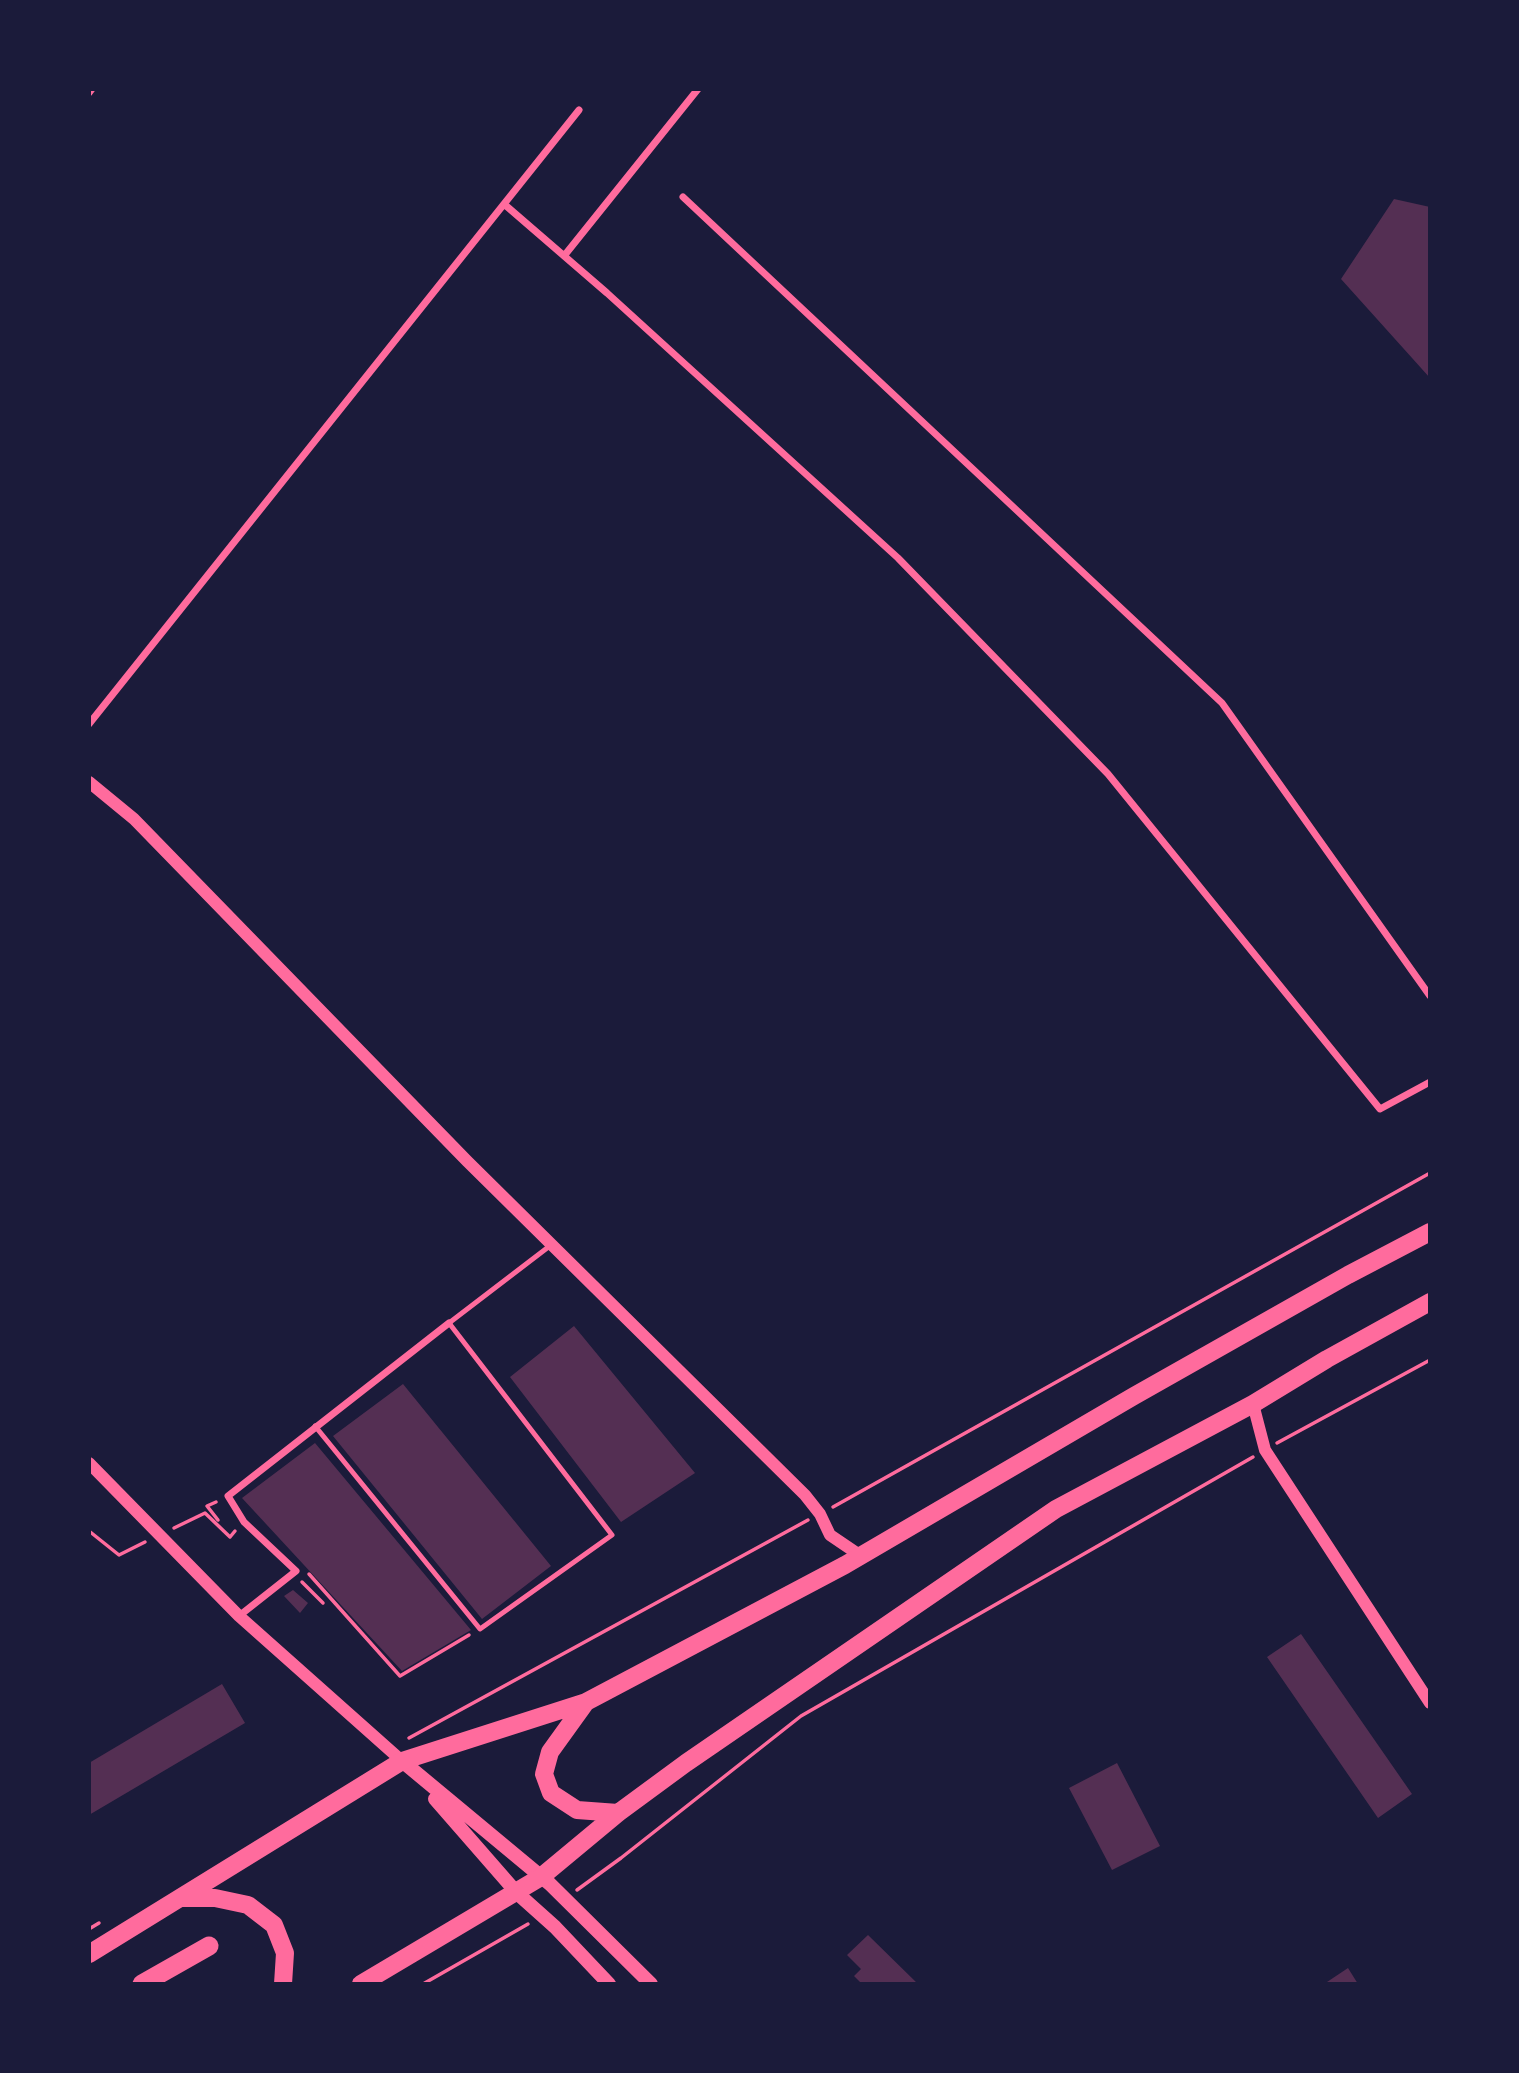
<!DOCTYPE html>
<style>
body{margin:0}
#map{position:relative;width:1519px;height:2073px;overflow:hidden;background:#1b1b3a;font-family:Merriweather,serif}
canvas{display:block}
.frame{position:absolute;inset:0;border:91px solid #1b1b3a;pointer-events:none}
</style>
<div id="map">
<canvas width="1519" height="2073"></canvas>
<div class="frame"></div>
</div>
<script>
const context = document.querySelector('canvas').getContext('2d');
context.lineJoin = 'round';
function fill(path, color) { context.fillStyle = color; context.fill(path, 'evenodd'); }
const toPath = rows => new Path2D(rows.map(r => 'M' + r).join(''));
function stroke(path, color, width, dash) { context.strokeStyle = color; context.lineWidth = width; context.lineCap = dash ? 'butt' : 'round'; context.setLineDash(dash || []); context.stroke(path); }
fill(toPath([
 [1394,199,1430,207,1430,378,1341,279],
 [574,1326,695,1473,621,1522,510,1377],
 [403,1384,551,1566,482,1619,333,1436],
 [315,1443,471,1630,402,1671,242,1498],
 [293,1590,308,1603,300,1613,284,1596],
 [1301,1634,1412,1794,1378,1818,1267,1657],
 [222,1684,245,1723,89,1815,89,1763],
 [1117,1763,1160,1846,1112,1870,1069,1788],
 [868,1935,918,1984,862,1984,854,1976,861,1969,847,1955],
 [1348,1968,1358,1984,1324,1984]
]), '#542f53');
stroke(toPath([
 [1277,1443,1430,1360],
 [216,1502,207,1506,218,1520],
 [833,1507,1430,1173],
 [174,1528,205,1513,230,1537,235,1531],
 [89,1531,119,1555,145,1542],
 [309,1574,400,1676,469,1635],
 [302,1582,323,1603],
 [409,1738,808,1520],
 [577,1890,621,1858,801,1716,1253,1457],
 [89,1929,99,1923],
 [423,1984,528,1924]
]), '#ff6b9d', 3.5);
stroke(toPath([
 [315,1426,480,1629,612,1535,449,1323,551,1245]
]), '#ff6b9d', 5);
stroke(toPath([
 [89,93,92,89],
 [683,197,1222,703,1430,996],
 [504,204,607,293,898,558,1108,774,1380,1109,1430,1082],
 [564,256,698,89],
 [89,724,579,110],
 [239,1616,296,1571,244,1522,228,1496,449,1323]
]), '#ff6b9d', 7);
stroke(toPath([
 [89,782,134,819,467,1161,805,1495,820,1514,830,1535,861,1556],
 [1253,1404,1265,1450,1430,1703],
 [89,1463,239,1616,402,1761]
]), '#ff6b9d', 12);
stroke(toPath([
 [402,1761,550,1884,651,1984],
 [435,1799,517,1893,555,1927,609,1984]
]), '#ff6b9d', 14);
stroke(toPath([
 [586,1702,550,1752,544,1774,551,1793,577,1810,618,1813],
 [183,1898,215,1898,248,1905,274,1925,285,1953,283,1984],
 [89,1954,402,1761,586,1702,845,1565,1134,1396,1348,1275,1430,1232],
 [361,1984,541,1877,618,1813,686,1763,1056,1509,1253,1404,1327,1359,1430,1302]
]), '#ff6b9d', 18);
stroke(toPath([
 [142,1984,209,1946]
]), '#ff6b9d', 19);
</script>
